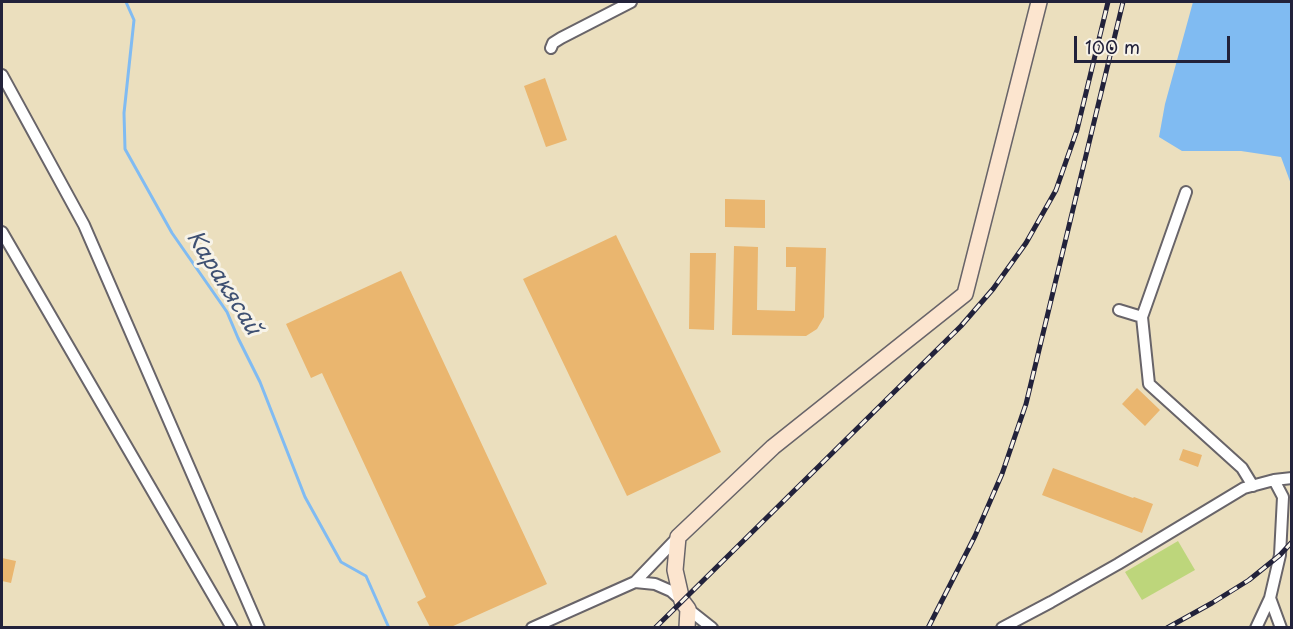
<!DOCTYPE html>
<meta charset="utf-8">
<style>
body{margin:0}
#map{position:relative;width:1293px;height:629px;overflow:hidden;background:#ebdfbe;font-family:"Playpen Sans",sans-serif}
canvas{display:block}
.frame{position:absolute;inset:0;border:3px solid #22223b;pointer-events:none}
.scale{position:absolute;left:1074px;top:36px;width:156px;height:27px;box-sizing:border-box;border:3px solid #22223b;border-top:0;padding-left:8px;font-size:18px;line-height:21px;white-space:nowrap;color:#22223b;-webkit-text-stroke:4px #f7f3e8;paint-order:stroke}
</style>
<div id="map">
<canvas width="1293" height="629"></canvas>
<div class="frame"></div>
<div class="scale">100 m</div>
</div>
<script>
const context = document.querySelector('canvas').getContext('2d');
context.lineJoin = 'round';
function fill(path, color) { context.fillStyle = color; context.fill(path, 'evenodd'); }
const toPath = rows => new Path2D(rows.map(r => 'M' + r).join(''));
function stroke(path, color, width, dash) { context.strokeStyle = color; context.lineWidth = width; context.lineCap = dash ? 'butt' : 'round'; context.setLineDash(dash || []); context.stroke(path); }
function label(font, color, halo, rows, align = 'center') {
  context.font = font + ' "Playpen Sans",sans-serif'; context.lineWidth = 6; context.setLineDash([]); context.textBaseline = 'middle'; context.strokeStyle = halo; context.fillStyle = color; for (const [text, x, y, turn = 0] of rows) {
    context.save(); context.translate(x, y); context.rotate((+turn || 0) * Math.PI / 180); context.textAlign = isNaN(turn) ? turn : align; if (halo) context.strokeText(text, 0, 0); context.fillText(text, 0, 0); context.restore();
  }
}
fill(toPath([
 [1178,541,1195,570,1142,600,1125,572]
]), '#bdd67b');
fill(toPath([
 [1193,2,1291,2,1291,184,1281,157,1241,151,1182,151,1159,137,1165,104]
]), '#80bbf2');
stroke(toPath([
 [126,2,134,20,124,113,125,149,172,233,227,312,238,338,260,382,305,497,341,562,366,576,389,628]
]), '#80bbf2', 3);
fill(toPath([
 [545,78,567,140,546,147,524,86],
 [725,199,765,200,765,228,725,227],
 [616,235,721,452,627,496,523,279],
 [734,246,758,247,757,310,795,311,796,267,786,267,786,247,826,248,824,317,817,329,806,336,732,335],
 [690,253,716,253,714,330,689,329],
 [401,271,547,584,451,627,430,627,417,602,426,597,322,373,311,378,286,324],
 [1137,388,1160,410,1145,426,1122,404],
 [1183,449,1202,455,1198,467,1179,460],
 [1053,468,1133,498,1134,497,1153,504,1142,533,1042,495],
 [2,558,16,561,11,583,2,581]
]), '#eab66f');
const street = toPath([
 [551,48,553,43,561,38,631,2],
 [2,75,84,225,259,628],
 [1186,192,1142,317,1149,384,1242,468,1253,486],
 [2,232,232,628],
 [1119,310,1142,317],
 [1274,480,1283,497,1280,555,1270,598,1281,628],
 [635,582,655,584,671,591,681,600],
 [688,609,712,628],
 [532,628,635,582,678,537],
 [1002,628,1051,602,1118,564,1244,488,1274,480,1292,478],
 [1256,628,1270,598]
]);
const secondary = toPath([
 [687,628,688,609,682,601,675,570,678,537,773,447,965,294,1039,2]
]);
stroke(street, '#686469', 14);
stroke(secondary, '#686469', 18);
stroke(street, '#fff', 10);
stroke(secondary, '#fce5cf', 15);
const rail = toPath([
 [655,628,961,326,993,289,1026,243,1056,190,1077,130,1108,2],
 [928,628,975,536,1002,474,1026,404,1123,2],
 [1167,628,1212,603,1249,580,1280,555,1292,542]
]);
stroke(rail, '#22223b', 5);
stroke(rail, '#f7f3e8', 3, [9]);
label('italic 22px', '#3e5072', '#f7f3e8', [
 ["Каракясай",223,283,58]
]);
</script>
